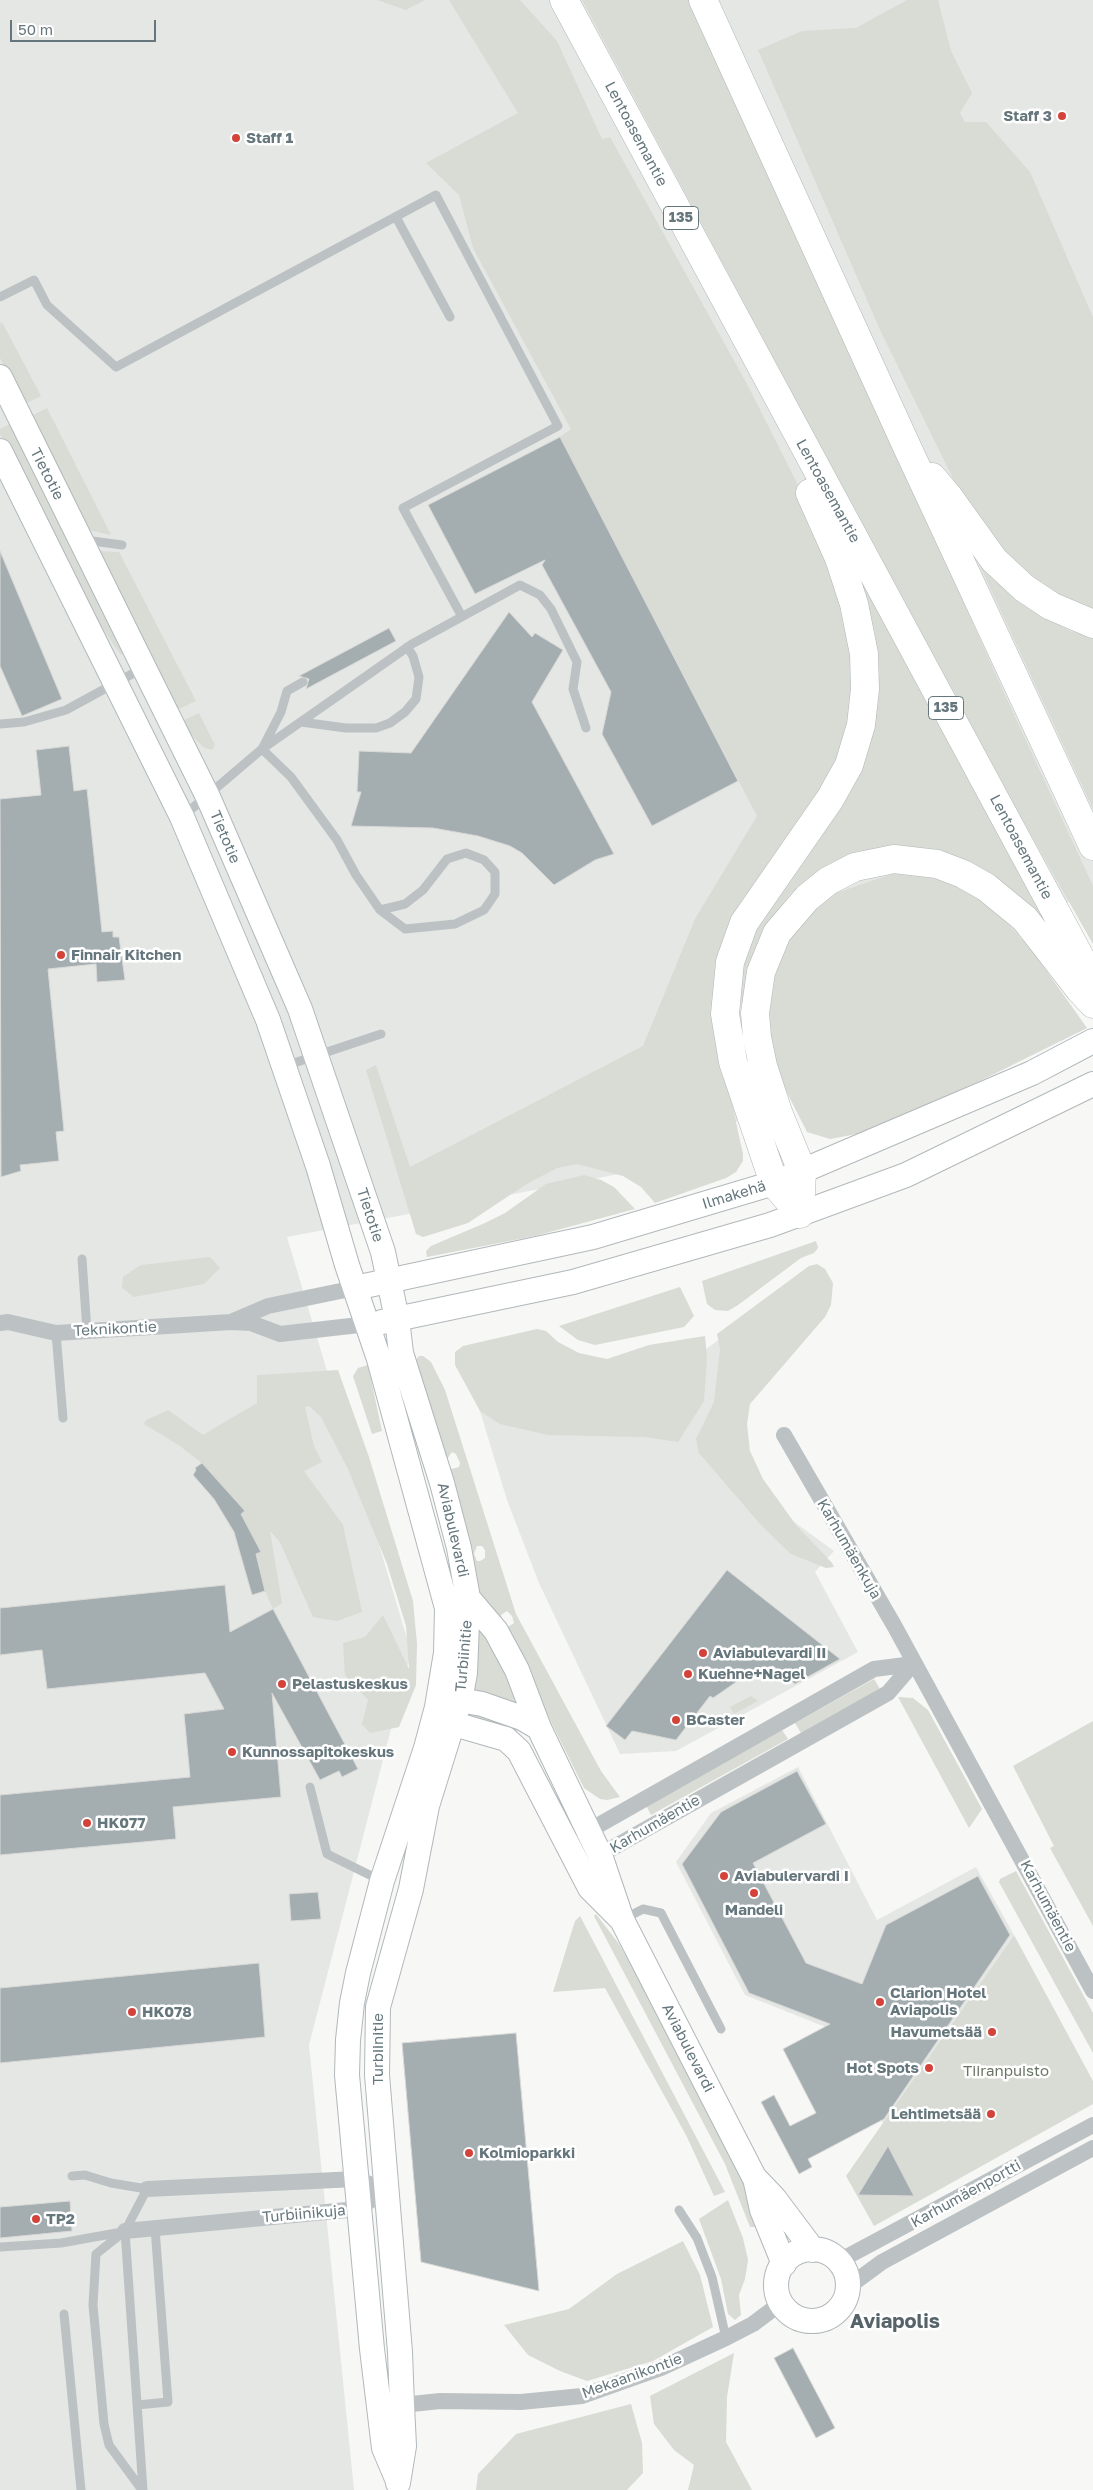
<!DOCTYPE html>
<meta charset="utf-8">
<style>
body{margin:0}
#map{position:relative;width:1093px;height:2490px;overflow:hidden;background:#f7f7f5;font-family:"Golos Text",sans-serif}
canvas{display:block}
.scale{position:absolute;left:10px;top:20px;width:146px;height:22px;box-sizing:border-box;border:2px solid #65777d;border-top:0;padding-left:6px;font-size:15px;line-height:18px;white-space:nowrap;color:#65777d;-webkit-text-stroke:4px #fff;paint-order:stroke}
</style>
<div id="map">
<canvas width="1093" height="2490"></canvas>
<div class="scale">50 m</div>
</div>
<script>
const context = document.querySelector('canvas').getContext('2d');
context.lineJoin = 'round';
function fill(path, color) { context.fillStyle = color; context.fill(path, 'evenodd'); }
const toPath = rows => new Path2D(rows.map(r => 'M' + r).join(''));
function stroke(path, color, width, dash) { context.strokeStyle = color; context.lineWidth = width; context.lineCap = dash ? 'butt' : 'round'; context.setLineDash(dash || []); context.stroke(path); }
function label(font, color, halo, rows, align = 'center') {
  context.font = font + ' "Golos Text",sans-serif'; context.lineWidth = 5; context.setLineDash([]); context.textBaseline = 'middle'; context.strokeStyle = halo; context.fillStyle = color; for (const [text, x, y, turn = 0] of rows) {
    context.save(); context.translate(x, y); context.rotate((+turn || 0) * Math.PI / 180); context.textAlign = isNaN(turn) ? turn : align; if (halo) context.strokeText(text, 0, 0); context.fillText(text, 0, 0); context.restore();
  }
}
fill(toPath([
 [0,0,1093,0,1093,886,672,1164,287,1237,411,1652,309,2045,354,2490,0,2490],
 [814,1271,734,1421,775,1508,834,1551,815,1572,858,1652,676,1751,620,1754,539,1583,507,1500,469,1375,699,1354],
 [798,1767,877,1920,976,1867,1014,1935,883,2123,833,2030,745,1995,676,1862,711,1813]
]), '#e5e7e5');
fill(toPath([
 [377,0,425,0,406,10],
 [449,0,520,0,557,41,602,139,610,137,748,386,820,529,845,607,856,691,843,749,831,777,731,923,715,976,713,1018,743,1154,743,1161,736,1172,726,1178,655,1203,641,1187,623,1176,577,1164,557,1168,525,1185,468,1223,423,1237,416,1234,366,1070,376,1065,410,1167,643,1046,695,919,757,816,560,437,571,429,473,248,459,195,426,163,518,113],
 [582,0,691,0,822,285,1005,695,1093,886,1093,944,986,756],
 [907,0,938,0,951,51,972,93,960,113,965,122,986,122,1030,172,1093,317,1093,613,1064,603,1000,555,970,513,881,332,758,50,802,31,856,28],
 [2,322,41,396,23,405,0,358,0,324],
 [47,408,111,535,89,530,29,417],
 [12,423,126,647,121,655,89,609,0,434,0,429],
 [971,547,1001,584,1034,611,1070,631,1093,637,1093,809],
 [98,551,119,552,196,701,177,710],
 [856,563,1054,939,894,848,858,851,818,872,791,893,778,910,760,944,748,1003,739,1002,739,971,756,924,815,840,876,651,875,635],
 [199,713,215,745,212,750,203,747,188,731,184,720],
 [892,874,916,874,956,883,1000,915,1031,949,1087,1028,980,1081,862,1133,830,1139,807,1132,776,1071,764,1016,773,968,795,928,827,896],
 [584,1175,601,1180,614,1187,635,1209,535,1236,427,1257,426,1251,431,1246,485,1223,505,1213,546,1184],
 [816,1241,818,1248,814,1253,801,1258,738,1305,728,1311,715,1310,707,1304,702,1281],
 [210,1257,220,1268,204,1284,134,1297,122,1288,123,1277,141,1265],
 [817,1264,825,1269,833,1283,831,1305,825,1317,750,1404,747,1424,750,1451,763,1479,796,1525,832,1563,834,1567,826,1568,791,1554,761,1525,699,1453,696,1439,714,1402,720,1349,717,1334,809,1266],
 [680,1287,694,1316,684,1327,595,1345,578,1340,559,1326],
 [537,1329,546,1331,558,1342,579,1353,607,1359,649,1345,705,1336,707,1357,704,1401,678,1442,644,1437,548,1435,500,1424,480,1411,455,1365,455,1352,463,1346],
 [419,1356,423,1356,431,1362,445,1390,516,1614,601,1771,620,1797,607,1800,600,1799,584,1788,515,1650,478,1595,415,1361],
 [452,1452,456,1454,460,1463,459,1467,452,1469,448,1465,447,1459],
 [477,1546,482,1546,485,1550,485,1558,480,1561,477,1561,474,1554],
 [507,1611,512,1616,514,1623,508,1627,502,1620,501,1615],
 [368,1365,382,1431,372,1434,353,1376,358,1368],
 [338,1370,369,1457,413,1601,417,1644,416,1685,399,1727,370,1733,362,1724,368,1700,345,1675,343,1643,365,1637,383,1615,409,1669,406,1626,387,1564,348,1469,321,1417,309,1406,305,1407,314,1446,322,1462,304,1471,343,1525,362,1612,337,1621,313,1617,280,1542,270,1531,282,1603,273,1609,255,1568,260,1567,249,1529,228,1493,203,1464,180,1446,144,1424,146,1420,168,1410,203,1435,257,1403,257,1375],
 [477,1627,492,1641,521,1705,472,1693],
 [874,1679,880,1689,801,1733,795,1723],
 [751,1696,758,1701,734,1714,730,1707],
 [898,1697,913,1698,928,1710,982,1809,969,1828],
 [474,1713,520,1728,516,1732,472,1718],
 [1093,1721,1093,1926,1050,1848,1054,1846,1013,1766],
 [782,1730,788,1739,651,1815,646,1805],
 [1016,1871,1093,2013,1093,2053,999,1882,1000,1879],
 [596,1914,619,1944,634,1970,743,2180,760,2227,750,2227,725,2164,594,1916],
 [580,1916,725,2192,714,2196,687,2137,605,1988,553,1992,575,1921],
 [1014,1935,1093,2081,1093,2104,874,2226,846,2176],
 [728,2200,743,2238,748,2260,745,2279,739,2295,741,2315,735,2320,728,2314,721,2279,699,2219],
 [683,2241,700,2275,713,2327,653,2361,587,2381,560,2371,528,2355,504,2325,569,2309,617,2274],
 [734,2353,727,2397,726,2442,752,2490,688,2490,694,2465,674,2450,654,2424,650,2396],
 [631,2404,642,2443,643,2473,627,2490,476,2490,478,2474,516,2434]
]), '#d8dcd4');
const building = toPath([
 [560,437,738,781,652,826,602,734,611,692,542,565,545,560,475,594,428,505,560,437],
 [0,551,62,699,22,716,0,666,0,551],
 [509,612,532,637,535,633,563,650,532,702,614,854,595,860,554,885,522,853,510,846,478,836,433,828,351,826,361,792,357,792,359,751,411,753,509,612],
 [389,628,396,641,306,689,309,679,299,676,389,628],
 [69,746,74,791,87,789,102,932,113,931,113,937,119,937,125,980,97,982,96,964,48,969,64,1131,56,1132,59,1161,20,1165,21,1171,1,1177,0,799,41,795,36,750,69,746],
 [202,1463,245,1511,241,1514,261,1552,256,1554,265,1591,252,1595,234,1532,214,1499,193,1475,196,1470,195,1468,202,1463],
 [727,1570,840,1659,795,1684,773,1666,742,1678,713,1698,710,1696,676,1740,632,1731,625,1740,606,1726,727,1570],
 [225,1585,230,1632,273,1609,358,1769,342,1777,339,1771,320,1780,272,1693,281,1797,173,1807,176,1839,0,1855,0,1795,190,1777,184,1714,224,1709,205,1673,47,1689,42,1650,0,1655,0,1608,225,1585],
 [797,1771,826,1824,753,1863,806,1963,862,1984,886,1925,978,1876,1010,1935,884,2119,808,2159,812,2167,799,2174,761,2102,774,2095,790,2126,816,2113,783,2049,830,2024,749,1993,682,1864,721,1812,797,1771],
 [318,1892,321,1919,291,1921,289,1894,318,1892],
 [259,1963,265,2037,0,2063,0,1988,259,1963],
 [516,2033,539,2291,421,2262,402,2043,516,2033],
 [888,2146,914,2196,858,2195,888,2146],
 [70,2201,72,2231,0,2238,0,2207,70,2201],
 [793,2348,835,2428,816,2438,774,2358,793,2348]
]);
fill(building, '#a4aeb1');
stroke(building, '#d9d9d7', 1);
const secondary = toPath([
 [0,377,208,797,300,1009,383,1252,397,1319,401,1353,442,1483,459,1548,468,1598,496,1631,517,1670,539,1728,600,1855,622,1920,754,2177,774,2198,813,2250],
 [0,451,182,817,268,1020,318,1166,347,1265,379,1359,447,1608,446,1653,437,1707,426,1748,382,1881,358,1973,352,2003,348,2040,347,2075,372,2349,384,2448,398,2481],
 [355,1288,593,1237,774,1183,1032,1073,1093,1041],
 [382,1322,573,1282,770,1225,906,1175,1093,1084],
 [445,1704,460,1700,482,1704,522,1718,539,1728],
 [443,1713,454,1724,506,1739,519,1751,590,1888,620,1918],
 [755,2178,762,2210,784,2264],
 '776 2285a36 36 0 1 1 72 0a36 36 0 1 1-72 0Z',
 [398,2483,404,2446,402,2405,400,2352,377,2075,378,2007,411,1889,427,1806,460,1700,465,1673,468,1598]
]);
const highway = toPath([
 [564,0,1093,981],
 [703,0,908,449,1093,846],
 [932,477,948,496,994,560,1024,588,1051,606,1093,624],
 [800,1214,774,1183,733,1062,725,1014,730,962,744,923,830,799,849,765,861,725,865,689,864,654,854,604,839,558,810,493],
 [800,1214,802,1171,778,1112,763,1066,757,1037,755,1013,761,972,777,933,807,898,828,881,855,867,894,859,937,864,963,874,986,887,1025,919,1080,990,1093,1004]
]);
stroke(secondary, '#b1b8bb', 26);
stroke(highway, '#b2b7b9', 29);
stroke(toPath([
 [396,217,450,317],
 [0,297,34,280,47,305,116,367,436,195,558,426,403,508,461,615],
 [85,540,122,545],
 [301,722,346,728,376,728,390,723,405,712,416,699,419,677,413,656,407,647],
 [0,724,24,722,66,710,143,668],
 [263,747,281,712,287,691,303,682],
 [262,749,291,777,337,840,356,875,380,910,405,929,455,924,484,910,495,894,495,872,484,860,466,853,447,859,423,890,405,904,380,910],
 [182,817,262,749,412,644,520,585,540,595,551,609,577,662,573,689,586,728],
 [285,1066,381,1034],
 [82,1259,87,1331],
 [56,1333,63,1418],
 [310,1787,327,1854,382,1881],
 [622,1920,643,1909,661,1913,721,2029],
 [72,2176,85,2175,111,2183,147,2189,125,2231,143,2490],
 [679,2210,697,2238,712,2277,726,2338],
 [125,2231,96,2254,93,2305,104,2424,109,2445,142,2490],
 [0,2247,61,2243,122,2232],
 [64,2314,81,2490],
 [137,2405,168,2402,155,2228]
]), '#bcc2c4', 9);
stroke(toPath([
 [233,1321,268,1306,355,1288],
 [0,1323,8,1322,56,1333,231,1322,251,1323,280,1334,368,1324],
 [784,1435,895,1627,1093,1991],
 [573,1854,590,1830,874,1669,913,1664],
 [591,1855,600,1855,888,1693,913,1664],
 [147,2189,356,2179,386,2190],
 [125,2231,358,2209,386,2190],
 [839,2261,1093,2125],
 [848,2287,882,2262,1093,2148],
 [393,2406,440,2401,521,2402,582,2396,661,2368,726,2338,753,2324,781,2303]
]), '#bcc2c4', 16);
stroke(secondary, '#fff', 24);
stroke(highway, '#fff', 28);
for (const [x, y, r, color] of [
 [1062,116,5,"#d3433a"],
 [236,138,5,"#d3433a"],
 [61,955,5,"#d3433a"],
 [703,1653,5,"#d3433a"],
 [688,1674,5,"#d3433a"],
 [282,1684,5,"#d3433a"],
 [676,1720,5,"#d3433a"],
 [232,1752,5,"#d3433a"],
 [87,1823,5,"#d3433a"],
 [724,1876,5,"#d3433a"],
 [754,1893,5,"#d3433a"],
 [880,2002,5,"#d3433a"],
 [132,2012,5,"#d3433a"],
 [992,2032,5,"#d3433a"],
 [929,2068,5,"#d3433a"],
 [991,2114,5,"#d3433a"],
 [469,2153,5,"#d3433a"],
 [36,2219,5,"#d3433a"]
]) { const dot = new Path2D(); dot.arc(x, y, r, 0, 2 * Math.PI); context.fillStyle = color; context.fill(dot); stroke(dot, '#fff', 2); }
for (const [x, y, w] of [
 [681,218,35],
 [946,708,35]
]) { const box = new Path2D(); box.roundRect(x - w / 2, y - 11.5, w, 23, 4); context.fillStyle = '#fff'; context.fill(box); stroke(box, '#65777d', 1); }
label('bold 14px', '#65777d', null, [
 ["135",681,218],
 ["135",946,708]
]);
label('bold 15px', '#65777d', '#fff', [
 ["Staff 3",1052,116,"right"],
 ["Staff 1",246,138],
 ["Finnair Kitchen",71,955],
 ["Aviabulevardi II",713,1653],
 ["Kuehne+Nagel",698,1674],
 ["Pelastuskeskus",292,1684],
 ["BCaster",686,1720],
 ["Kunnossapitokeskus",242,1752],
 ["HK077",97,1823],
 ["Aviabulervardi I",734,1876],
 ["Mandeli",754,1910,"center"],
 ["Clarion Hotel",890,1993],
 ["Aviapolis",890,2010],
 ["HK078",142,2012],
 ["Havumetsää",982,2032,"right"],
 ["Hot Spots",919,2068,"right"],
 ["Lehtimetsää",981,2114,"right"],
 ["Kolmioparkki",479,2153],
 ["TP2",46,2219]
], 'left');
label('15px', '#65777d', '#fff', [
 ["Lentoasemantie",636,134,62],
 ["Tietotie",47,474,63],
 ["Lentoasemantie",828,491,61],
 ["Tietotie",225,837,67],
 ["Lentoasemantie",1021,847,62],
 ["Ilmakehä",734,1195,-17],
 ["Tietotie",370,1215,72],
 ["Teknikontie",115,1329,-3],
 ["Aviabulevardi",453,1530,77],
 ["Karhumäenkuja",849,1549,60],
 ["Turbiinitie",464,1656,-85],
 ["Karhumäentie",655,1824,-30],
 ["Karhumäentie",1048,1906,62],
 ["Aviabulevardi",688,2048,63],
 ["Turbiinitie",378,2049,-90],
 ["Karhumäenportti",966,2194,-29],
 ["Turbiinikuja",304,2214,-5],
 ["Mekaanikontie",632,2376,-20]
]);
label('15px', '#6a7663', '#fff', [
 ["Tiiranpuisto",1006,2071]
]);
label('bold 20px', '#566469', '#fff', [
 ["Aviapolis",895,2322]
]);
</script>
